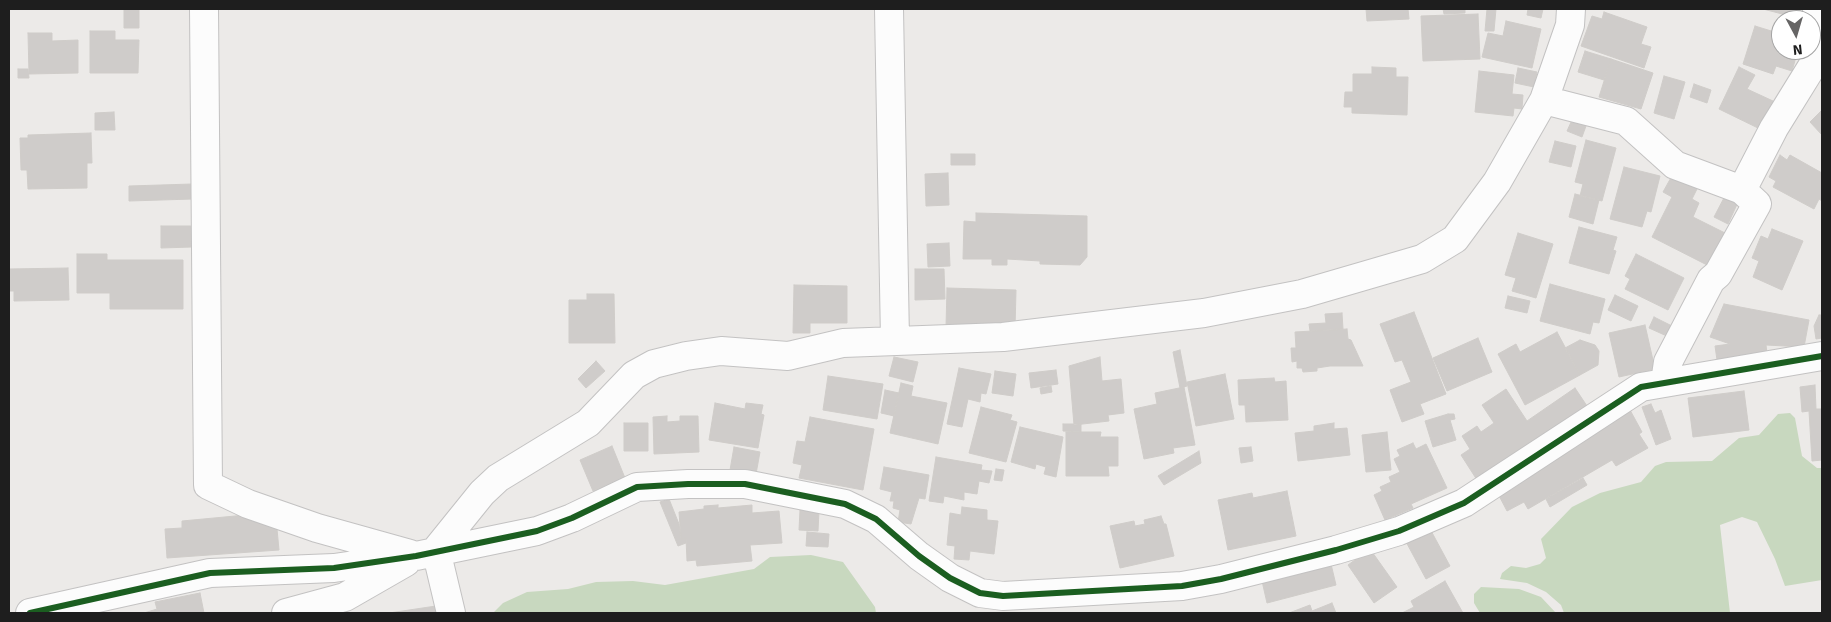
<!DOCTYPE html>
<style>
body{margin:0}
#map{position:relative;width:1831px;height:622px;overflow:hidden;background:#eceae8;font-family:Signika,sans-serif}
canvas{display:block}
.frame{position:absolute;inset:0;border:10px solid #1e1e1e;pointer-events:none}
.north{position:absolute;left:1771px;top:10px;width:50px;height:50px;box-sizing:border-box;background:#fff;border:1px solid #a5a5a5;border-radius:50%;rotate:174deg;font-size:14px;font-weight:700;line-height:20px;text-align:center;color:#1e1e1e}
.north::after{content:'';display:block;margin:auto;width:18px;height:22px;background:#666565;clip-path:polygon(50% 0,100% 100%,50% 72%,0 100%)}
</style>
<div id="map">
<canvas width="1831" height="622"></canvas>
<div class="frame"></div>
<div class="north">N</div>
</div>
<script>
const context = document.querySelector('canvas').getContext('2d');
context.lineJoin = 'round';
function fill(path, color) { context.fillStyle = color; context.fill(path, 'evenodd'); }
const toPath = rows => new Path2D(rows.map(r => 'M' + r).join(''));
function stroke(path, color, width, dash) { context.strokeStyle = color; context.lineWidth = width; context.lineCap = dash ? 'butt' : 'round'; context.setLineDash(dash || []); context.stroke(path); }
fill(toPath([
 [1790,413,1795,418,1802,456,1817,468,1822,468,1822,580,1785,586,1775,559,1757,522,1742,517,1720,525,1730,613,1564,613,1561,605,1546,592,1527,583,1500,579,1502,573,1511,566,1526,568,1540,564,1546,558,1541,539,1572,507,1600,493,1641,482,1655,466,1666,462,1712,461,1739,438,1759,435,1778,414],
 [811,555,843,562,875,607,876,613,493,613,503,603,527,592,568,589,596,582,633,581,665,585,754,569,770,557],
 [1481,587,1519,589,1541,597,1556,613,1480,613,1474,603,1474,594]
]), '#c8d8bf');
const building = toPath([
 [124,9,139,9,139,28,124,28,124,9],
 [1366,9,1408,9,1409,19,1367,21,1366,9],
 [1443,9,1465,9,1465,13,1444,14,1443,9],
 [1487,9,1496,9,1494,31,1485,31,1487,9],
 [1528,9,1543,9,1541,18,1527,15,1528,9],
 [1763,9,1788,9,1786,15,1763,9],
 [1788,9,1800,9,1798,16,1786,13,1788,9],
 [1604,12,1647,27,1641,44,1651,47,1644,68,1581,46,1592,16,1602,19,1604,12],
 [1478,14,1480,59,1423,61,1421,16,1478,14],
 [1506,21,1541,29,1532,68,1482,57,1488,33,1503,36,1506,21],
 [1755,26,1781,34,1781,50,1798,50,1792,71,1776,66,1773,74,1743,64,1755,26],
 [90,31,115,31,115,40,139,40,138,73,90,73,90,31],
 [28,33,52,33,52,41,78,40,78,73,29,74,28,33],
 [1585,51,1611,59,1604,80,1578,72,1585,51],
 [1611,59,1653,73,1641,109,1599,97,1611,59],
 [1372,67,1396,68,1396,77,1408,77,1407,115,1352,113,1352,107,1344,107,1345,92,1353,92,1353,74,1372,74,1372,67],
 [1739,67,1755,75,1747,89,1773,101,1760,129,1719,109,1739,67],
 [1518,68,1537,72,1534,87,1515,83,1518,68],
 [18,69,28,69,29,78,18,78,18,69],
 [1479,71,1514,75,1512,94,1523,95,1522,109,1514,108,1513,116,1475,112,1479,71],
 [1664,76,1685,82,1674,119,1654,113,1664,76],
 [1694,84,1711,90,1707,103,1690,97,1694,84],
 [1822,110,1822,135,1810,122,1822,110],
 [114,112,115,130,95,130,95,113,114,112],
 [1572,120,1586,126,1582,137,1567,131,1572,120],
 [91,133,92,163,87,163,87,188,28,189,27,170,21,170,20,138,28,138,28,135,91,133],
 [1586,140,1616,148,1602,201,1580,196,1583,184,1575,182,1586,140],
 [1555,141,1576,146,1571,167,1549,162,1555,141],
 [951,154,975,154,975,165,951,165,951,154],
 [1780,155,1787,160,1790,155,1822,173,1822,201,1819,199,1814,209,1773,187,1776,181,1769,177,1780,155],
 [1624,167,1660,176,1651,212,1647,211,1642,227,1610,219,1624,167],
 [948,173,949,205,926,206,925,174,948,173],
 [1673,174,1698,187,1692,199,1699,203,1693,217,1727,234,1711,267,1652,237,1672,197,1663,192,1673,174],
 [192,184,193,199,129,201,129,186,192,184],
 [1575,194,1599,200,1593,224,1569,217,1575,194],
 [1726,194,1739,200,1728,224,1714,217,1726,194],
 [976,213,1087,216,1087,257,1080,265,1040,264,1040,261,1007,259,1007,265,992,265,992,259,963,259,964,221,976,222,976,213],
 [161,226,192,226,192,247,161,248,161,226],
 [1579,227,1617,237,1613,250,1616,251,1609,274,1569,263,1579,227],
 [1772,229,1803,241,1782,290,1753,277,1759,261,1752,258,1761,236,1768,239,1772,229],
 [1518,233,1553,244,1536,298,1512,291,1516,278,1505,275,1518,233],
 [949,243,950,266,928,267,927,244,949,243],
 [77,254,107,254,107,260,183,260,183,309,110,309,110,293,77,293,77,254],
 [1636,254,1684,278,1668,310,1625,289,1630,279,1625,276,1636,254],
 [68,268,69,300,14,301,14,291,9,291,9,269,68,268],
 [915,269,944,269,945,299,915,300,915,269],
 [1550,284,1605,299,1599,323,1593,322,1590,334,1540,321,1550,284],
 [794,285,847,286,847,323,810,323,810,333,793,333,794,285],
 [947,288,1016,290,1015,329,946,327,947,288],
 [587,294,614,294,615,343,569,343,569,300,587,300,587,294],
 [1615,295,1638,306,1631,321,1608,310,1615,295],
 [1508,296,1530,301,1527,313,1505,308,1508,296],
 [1724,304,1809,320,1804,347,1766,345,1767,353,1717,360,1715,346,1730,344,1710,337,1724,304],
 [1414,312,1446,394,1420,404,1424,414,1402,422,1390,390,1411,382,1402,360,1395,362,1380,324,1414,312],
 [1342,313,1343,329,1310,331,1309,324,1326,323,1325,314,1342,313],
 [1819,315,1822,315,1822,338,1816,339,1814,326,1819,315],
 [1654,317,1674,327,1669,337,1649,328,1654,317],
 [1645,325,1655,369,1619,377,1609,333,1645,325],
 [1347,329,1348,339,1351,340,1363,366,1330,366,1317,368,1317,371,1303,372,1302,368,1297,368,1297,361,1292,362,1291,348,1296,348,1295,332,1347,329],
 [1557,332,1580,375,1525,405,1498,354,1516,344,1520,352,1557,332],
 [1478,338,1492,372,1447,391,1433,358,1478,338],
 [1580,340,1595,345,1599,351,1598,365,1580,375,1565,348,1580,340],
 [1180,350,1187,386,1180,388,1173,352,1180,350],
 [894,357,918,362,913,382,889,376,894,357],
 [1100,357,1102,381,1121,379,1124,413,1108,415,1109,421,1074,425,1069,366,1100,357],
 [596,361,605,371,586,388,578,379,596,361],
 [959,368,991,374,986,394,981,393,980,402,968,399,962,427,947,424,959,368],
 [1056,370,1058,384,1031,388,1029,373,1056,370],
 [995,371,1016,374,1013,396,992,393,995,371],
 [1225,374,1234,419,1196,426,1187,382,1225,374],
 [828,376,883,384,877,419,823,410,828,376],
 [1274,378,1275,382,1286,381,1288,420,1246,422,1245,405,1239,405,1238,380,1274,378],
 [901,383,913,386,911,396,947,403,938,444,890,433,901,383],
 [1815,385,1816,409,1822,409,1822,460,1812,461,1809,411,1802,412,1800,387,1815,385],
 [1051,386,1052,392,1041,394,1040,388,1051,386],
 [1184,387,1195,445,1173,448,1174,453,1144,459,1134,409,1157,404,1155,393,1184,387],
 [1575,388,1587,406,1477,480,1461,455,1470,449,1462,436,1477,426,1481,432,1494,423,1482,405,1506,389,1527,421,1575,388],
 [885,390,899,393,894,416,881,413,885,390],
 [1744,391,1749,430,1693,437,1688,398,1744,391],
 [715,403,745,409,746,403,763,405,761,414,764,415,758,448,709,440,715,403],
 [1651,404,1655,413,1661,410,1671,439,1656,445,1642,407,1651,404],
 [981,407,1012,415,1010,420,1017,422,1006,462,969,453,981,407],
 [1630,410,1642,432,1639,434,1648,448,1616,466,1612,460,1528,509,1524,502,1507,511,1496,490,1630,410],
 [1448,414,1454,414,1455,419,1450,420,1456,440,1433,447,1425,421,1448,414],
 [667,416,667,422,680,421,680,416,698,416,699,452,654,454,653,417,667,416],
 [810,417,874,429,863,490,799,478,802,465,793,463,797,441,805,442,810,417],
 [624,423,648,423,648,451,624,451,624,423],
 [1334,423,1334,429,1347,428,1350,455,1298,461,1295,433,1314,431,1314,426,1334,423],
 [1063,424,1081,424,1081,432,1063,431,1063,424],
 [1020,427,1063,437,1056,477,1044,474,1046,467,1036,464,1035,469,1011,462,1020,427],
 [1066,432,1101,432,1100,437,1118,437,1118,466,1108,466,1109,476,1066,476,1066,432],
 [1387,432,1391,470,1366,472,1362,435,1387,432],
 [1413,443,1416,449,1426,444,1447,488,1411,504,1413,508,1385,520,1374,495,1382,491,1380,487,1391,482,1389,477,1400,472,1394,459,1400,456,1397,450,1413,443],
 [612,446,625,478,593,491,580,460,612,446],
 [734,447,760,452,756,474,730,470,734,447],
 [1251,447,1253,461,1241,463,1239,448,1251,447],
 [1199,451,1201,463,1164,485,1158,476,1199,451],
 [936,457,982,465,981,470,992,471,989,483,979,481,977,494,964,492,964,500,944,496,943,503,929,501,936,457],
 [884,467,929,475,925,499,919,498,911,524,898,522,900,510,893,508,894,501,890,501,892,492,880,489,884,467],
 [996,469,1004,470,1002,481,994,480,996,469],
 [1583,478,1587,485,1550,507,1546,499,1583,478],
 [1287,491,1296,536,1228,550,1218,500,1252,493,1253,498,1287,491],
 [669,499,679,524,681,539,686,538,686,543,678,546,660,502,669,499],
 [718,505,718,508,752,505,752,513,779,511,782,543,750,545,752,561,697,566,696,560,687,561,686,538,681,539,679,512,704,509,704,506,718,505],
 [962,507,987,510,987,520,998,521,994,554,970,551,969,560,954,559,955,546,947,545,950,513,961,515,962,507],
 [800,510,819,511,818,531,799,530,800,510],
 [246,515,277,529,279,550,167,558,165,529,182,528,182,521,246,515],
 [1161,516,1164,524,1166,524,1174,556,1120,568,1110,526,1134,521,1135,526,1145,524,1144,520,1161,516],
 [1429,527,1450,566,1426,579,1405,540,1429,527],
 [807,532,829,534,828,547,806,546,807,532],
 [1370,549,1397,587,1374,603,1348,565,1370,549],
 [1331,564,1336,585,1267,603,1262,581,1331,564],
 [1445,581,1463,613,1402,613,1414,607,1411,601,1445,581],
 [200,593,204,613,144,613,157,609,155,602,200,593],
 [1332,603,1336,613,1289,613,1310,605,1312,611,1332,603],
 [436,606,437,613,389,613,436,606]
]);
fill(building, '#cfccca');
stroke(building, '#cfccc9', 1);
const minor = toPath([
 [204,9,208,485,248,504,317,528,410,554],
 [889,9,895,340],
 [1544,100,1626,121,1675,165,1742,190,1757,204,1718,274,1711,280,1668,362,1665,382],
 [1742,190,1774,128,1821,52,1817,9],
 [30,613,210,573,334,568,416,556,537,531,572,518,637,487,688,484,745,484,845,504,876,519,919,556,950,578,980,593,1003,596,1182,586,1221,579,1336,550,1399,531,1464,503,1641,387,1822,356],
 [286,613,345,597,406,562],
 [451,613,436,550,482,493,498,478,588,423,634,375,654,364,686,356,721,351,788,356,843,343,1003,337,1204,313,1302,294,1422,259,1455,239,1497,182,1544,100,1570,25,1571,9]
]);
stroke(minor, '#c3c2c2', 30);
stroke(minor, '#fcfcfc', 28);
stroke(toPath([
 [30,613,210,573,334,568,416,556,537,531,572,518,637,487,688,484,745,484,845,504,876,519,919,556,950,578,980,593,1003,596,1182,586,1221,579,1336,550,1399,531,1464,503,1641,387,1822,356]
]), '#1b5e20', 6);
</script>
